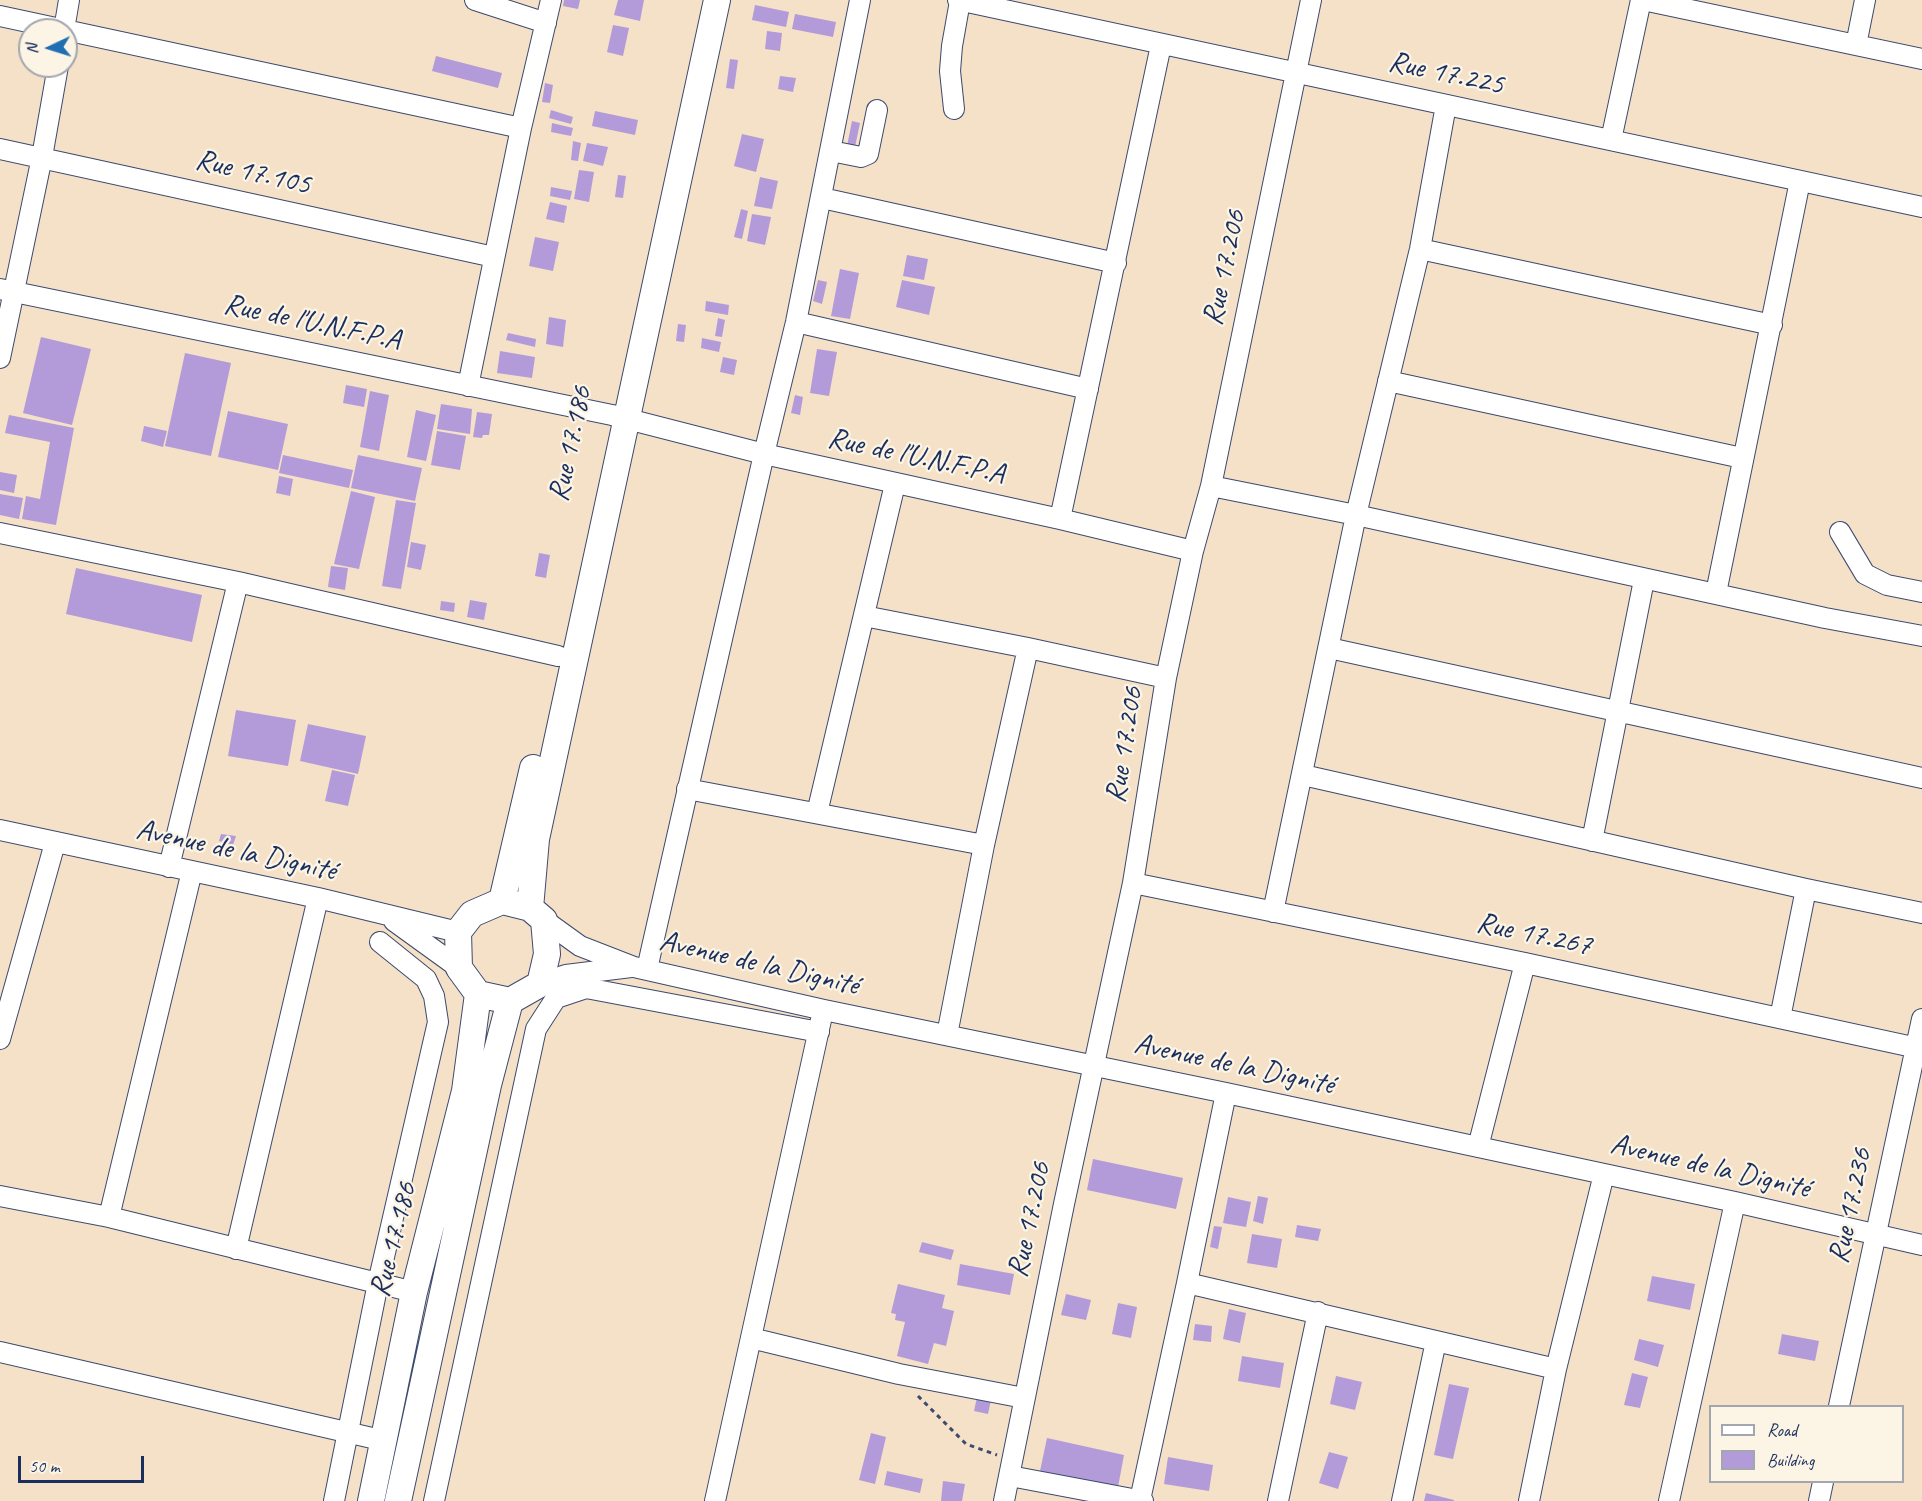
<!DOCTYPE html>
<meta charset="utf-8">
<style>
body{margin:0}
#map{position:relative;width:1922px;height:1501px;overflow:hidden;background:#f5e1c7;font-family:Caveat,sans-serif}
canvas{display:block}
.legend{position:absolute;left:1709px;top:1405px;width:195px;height:78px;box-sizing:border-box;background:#fcf5e5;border:2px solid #a2a6af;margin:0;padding:8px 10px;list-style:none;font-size:18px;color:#1b2f5e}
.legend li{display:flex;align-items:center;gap:12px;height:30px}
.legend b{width:30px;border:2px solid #a2a6af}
.north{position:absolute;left:18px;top:18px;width:60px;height:60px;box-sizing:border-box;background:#fcf5e5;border:2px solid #a2a6af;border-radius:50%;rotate:266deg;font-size:16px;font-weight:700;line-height:24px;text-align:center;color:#1b2f5e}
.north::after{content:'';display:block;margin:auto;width:21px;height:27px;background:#1f6fb2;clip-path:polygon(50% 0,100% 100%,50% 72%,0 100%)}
.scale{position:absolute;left:18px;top:1456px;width:126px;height:27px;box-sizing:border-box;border:3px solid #1b2f5e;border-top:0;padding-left:8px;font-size:18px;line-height:21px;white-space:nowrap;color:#1b2f5e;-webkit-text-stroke:4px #fcf5e5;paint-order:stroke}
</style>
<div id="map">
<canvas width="1922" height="1501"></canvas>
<ul class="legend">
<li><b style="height:8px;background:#fff"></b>Road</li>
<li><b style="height:16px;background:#b39bda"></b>Building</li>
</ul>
<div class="north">N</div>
<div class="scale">50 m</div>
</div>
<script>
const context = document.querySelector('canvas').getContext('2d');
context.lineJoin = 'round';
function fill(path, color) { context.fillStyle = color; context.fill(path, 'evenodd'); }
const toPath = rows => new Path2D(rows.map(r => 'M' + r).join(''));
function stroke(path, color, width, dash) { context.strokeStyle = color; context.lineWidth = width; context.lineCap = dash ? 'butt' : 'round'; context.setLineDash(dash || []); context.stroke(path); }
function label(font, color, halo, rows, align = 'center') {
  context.font = font + ' Caveat,sans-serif'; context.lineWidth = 4.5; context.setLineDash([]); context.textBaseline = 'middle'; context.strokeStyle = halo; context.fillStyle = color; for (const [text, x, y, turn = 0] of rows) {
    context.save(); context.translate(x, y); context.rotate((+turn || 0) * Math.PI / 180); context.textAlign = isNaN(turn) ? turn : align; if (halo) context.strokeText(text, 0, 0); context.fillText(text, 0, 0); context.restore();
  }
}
fill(toPath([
 [564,0,580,0,578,9,563,6],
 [618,0,644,0,640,21,614,15],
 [755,5,789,12,786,27,752,20],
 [795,14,836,22,833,37,792,29],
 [613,25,629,28,623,56,607,52],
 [767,31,782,33,780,51,765,49],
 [436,56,502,73,498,88,432,71],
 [730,59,738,60,734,89,726,88],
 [780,76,796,78,793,92,778,89],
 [545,83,553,85,550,103,542,102],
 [551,110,573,117,571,124,549,118],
 [595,111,638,120,635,135,592,126],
 [852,121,860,123,855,147,847,146],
 [552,123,573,128,571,136,551,132],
 [742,134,764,139,756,172,734,166],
 [573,141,581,143,578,161,571,160],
 [587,143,608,147,603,166,583,161],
 [579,170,594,172,589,202,574,199],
 [618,175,626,176,623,198,615,197],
 [760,177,778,181,772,209,754,206],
 [551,187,572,191,570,200,550,196],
 [550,202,567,206,564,223,546,219],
 [741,209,748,211,742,239,734,237],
 [752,214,771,217,765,245,747,241],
 [535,237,559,242,553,271,529,266],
 [907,255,928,259,924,280,903,276],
 [840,269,859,273,850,319,831,316],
 [818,280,827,282,822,304,813,301],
 [902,280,935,287,929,315,896,307],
 [706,301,729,305,728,315,705,311],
 [549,317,566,320,563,347,546,344],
 [718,318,725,320,722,337,715,336],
 [678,324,686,325,684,342,676,341],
 [508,333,536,339,535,347,506,340],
 [41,337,91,349,72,425,23,413],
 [702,338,721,342,719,352,701,348],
 [817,349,837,352,829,396,810,393],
 [500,351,535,357,532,378,497,373],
 [185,353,231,363,211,456,165,446],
 [723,357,737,360,734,375,720,372],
 [346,385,367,389,364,407,343,403],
 [370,391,389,395,379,451,360,447],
 [795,395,803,397,800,415,791,413],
 [441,404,472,409,470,434,437,429],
 [416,410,436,415,426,461,407,457],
 [228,411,288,424,278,470,218,457],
 [477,412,492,414,489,435,483,435,482,438,473,437],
 [9,415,74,428,56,525,22,519,26,496,40,499,50,442,5,433],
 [144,426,167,431,163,447,141,441],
 [437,431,466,436,460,470,431,465],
 [283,455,353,470,349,488,279,473],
 [358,455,422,468,415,501,351,488],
 [0,472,17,475,14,493,0,490],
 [279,476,293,479,290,496,276,493],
 [351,491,375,497,359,569,334,564],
 [0,494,23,498,19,519,0,515],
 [396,500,416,503,401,589,382,586],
 [411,542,426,545,421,570,407,567],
 [539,553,550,555,546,578,535,576],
 [331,566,348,568,345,590,328,587],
 [76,568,202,595,192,642,66,614],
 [470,600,487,603,484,620,467,617],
 [441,601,455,603,454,612,440,610],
 [236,710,296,720,288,766,228,756],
 [308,724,366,736,358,774,300,761],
 [332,770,355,775,348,806,325,801],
 [221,834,236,836,233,845,219,841],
 [1093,1159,1183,1178,1176,1209,1087,1190],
 [1258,1196,1268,1198,1263,1224,1253,1221],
 [1228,1197,1251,1202,1246,1227,1223,1223],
 [1297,1225,1321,1229,1318,1241,1295,1237],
 [1214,1226,1222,1227,1218,1249,1210,1247],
 [1252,1234,1282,1239,1277,1268,1247,1263],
 [922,1242,954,1250,951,1260,919,1252],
 [960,1264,1014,1274,1010,1295,957,1285],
 [1652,1276,1695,1284,1690,1310,1647,1301],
 [898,1284,945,1295,942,1308,954,1311,946,1346,934,1343,928,1364,897,1356,905,1322,895,1320,896,1314,891,1313],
 [1066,1294,1091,1300,1086,1320,1061,1315],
 [1118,1303,1137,1307,1131,1338,1112,1334],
 [1229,1309,1246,1313,1240,1343,1223,1339],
 [1195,1324,1212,1326,1211,1342,1193,1340],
 [1782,1334,1819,1341,1815,1361,1778,1354],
 [1639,1339,1664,1345,1658,1367,1634,1360],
 [1242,1356,1284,1363,1280,1388,1238,1381],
 [1632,1373,1648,1377,1640,1408,1624,1405],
 [1336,1376,1362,1382,1355,1410,1330,1404],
 [1449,1384,1469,1388,1453,1459,1434,1455],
 [977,1397,991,1400,988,1414,974,1411],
 [871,1433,886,1437,875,1484,859,1480],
 [1047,1438,1124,1455,1118,1487,1040,1471],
 [1329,1452,1348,1457,1338,1489,1319,1483],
 [1168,1457,1213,1465,1209,1491,1164,1484],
 [887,1471,923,1479,920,1493,884,1485],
 [943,1481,965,1484,962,1501,941,1501],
 [1426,1493,1454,1500,1454,1501,1424,1501]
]), '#b39bda');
const minor = toPath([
 [475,0,546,23],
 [958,0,1922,207],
 [1643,0,1922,59],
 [0,16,521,128],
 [64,30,69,0],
 [1856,45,1865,0],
 [954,109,950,71,952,46,960,1],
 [1611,140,1641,0],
 [0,149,494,257],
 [831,151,861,157,868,154,877,110],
 [822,198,1116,263],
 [1420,249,1772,325],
 [0,289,612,415,764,454,1060,519,1193,551],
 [796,322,1088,389],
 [0,358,42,157,58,66],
 [1388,381,1742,458],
 [468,386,521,128,551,0],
 [1211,486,1356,515,1825,618,1922,636],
 [1060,519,1161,45],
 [1840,532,1865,574,1887,585,1922,592],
 [0,533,238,582,558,656],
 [1716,593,1800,181],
 [864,616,1028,648,1166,678],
 [1329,648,1922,778],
 [1303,775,1806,889,1922,913],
 [687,789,984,845],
 [817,813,895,484],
 [0,830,318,898,458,932],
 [1592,841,1644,580],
 [169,867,238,582],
 [1133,883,1525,963,1922,1049],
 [1273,912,1356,515,1420,249,1446,105],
 [544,920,580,946,634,967,824,1010,1226,1093,1735,1202,1922,1245],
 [394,921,459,968],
 [647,969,764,454,796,322,860,0],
 [540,984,566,975,631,967],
 [1780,1018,1806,889],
 [947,1035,984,845,1028,648],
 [0,1039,55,843],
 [1478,1147,1525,963],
 [0,1196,109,1217,414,1292],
 [109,1217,192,871],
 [236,1249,318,898],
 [1187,1283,1556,1369],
 [751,1338,899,1374,1024,1398],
 [0,1352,385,1441],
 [1839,1406,1922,1019],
 [1010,1476,1143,1501],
 [1140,1500,1187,1283,1226,1093],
 [334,1501,378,1283,438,1022,434,996,426,979,380,942],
 [434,1501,536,1029,556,998,586,988,819,1032],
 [715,1501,821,1020],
 [1004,1501,1064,1204,1133,883,1166,678,1193,551,1211,486,1311,0],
 [1278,1501,1318,1312],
 [1402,1501,1436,1341],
 [1529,1501,1556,1369,1604,1174],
 [1669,1501,1735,1202],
 [1819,1501,1823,1482]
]);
const major = toPath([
 [502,901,533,768],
 [502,901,530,908,544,920,547,954,540,984,510,1001,478,994,459,968,458,932,472,914,502,901],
 [530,908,536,839,717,0],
 [371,1501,414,1292,465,1091,478,994],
 [398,1501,488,1085,510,1001]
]);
stroke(minor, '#3c4a6e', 22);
stroke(major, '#3c4a6e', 28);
stroke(toPath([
 [918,1396,966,1444,997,1455]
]), '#3c4a6e', 3, [4.5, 4.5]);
stroke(minor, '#fff', 20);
stroke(major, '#fff', 26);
label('30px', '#1b2f5e', '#fcf5e5', [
 ["Rue 17.225",1446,74,12],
 ["Rue 17.105",253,173,13],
 ["Rue 17.206",1225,268,-78],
 ["Rue de l'U.N.F.P.A",312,323,12],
 ["Rue 17.186",571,444,-78],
 ["Rue de l'U.N.F.P.A",916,457,12],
 ["Rue 17.206",1125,745,-81],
 ["Avenue de la Dignité",236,851,12],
 ["Rue 17.267",1534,935,12],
 ["Avenue de la Dignité",759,964,13],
 ["Avenue de la Dignité",1234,1065,12],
 ["Avenue de la Dignité",1710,1167,13],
 ["Rue 17.236",1851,1206,-78],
 ["Rue 17.206",1030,1220,-78],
 ["Rue 17.186",394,1240,-76]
]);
</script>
